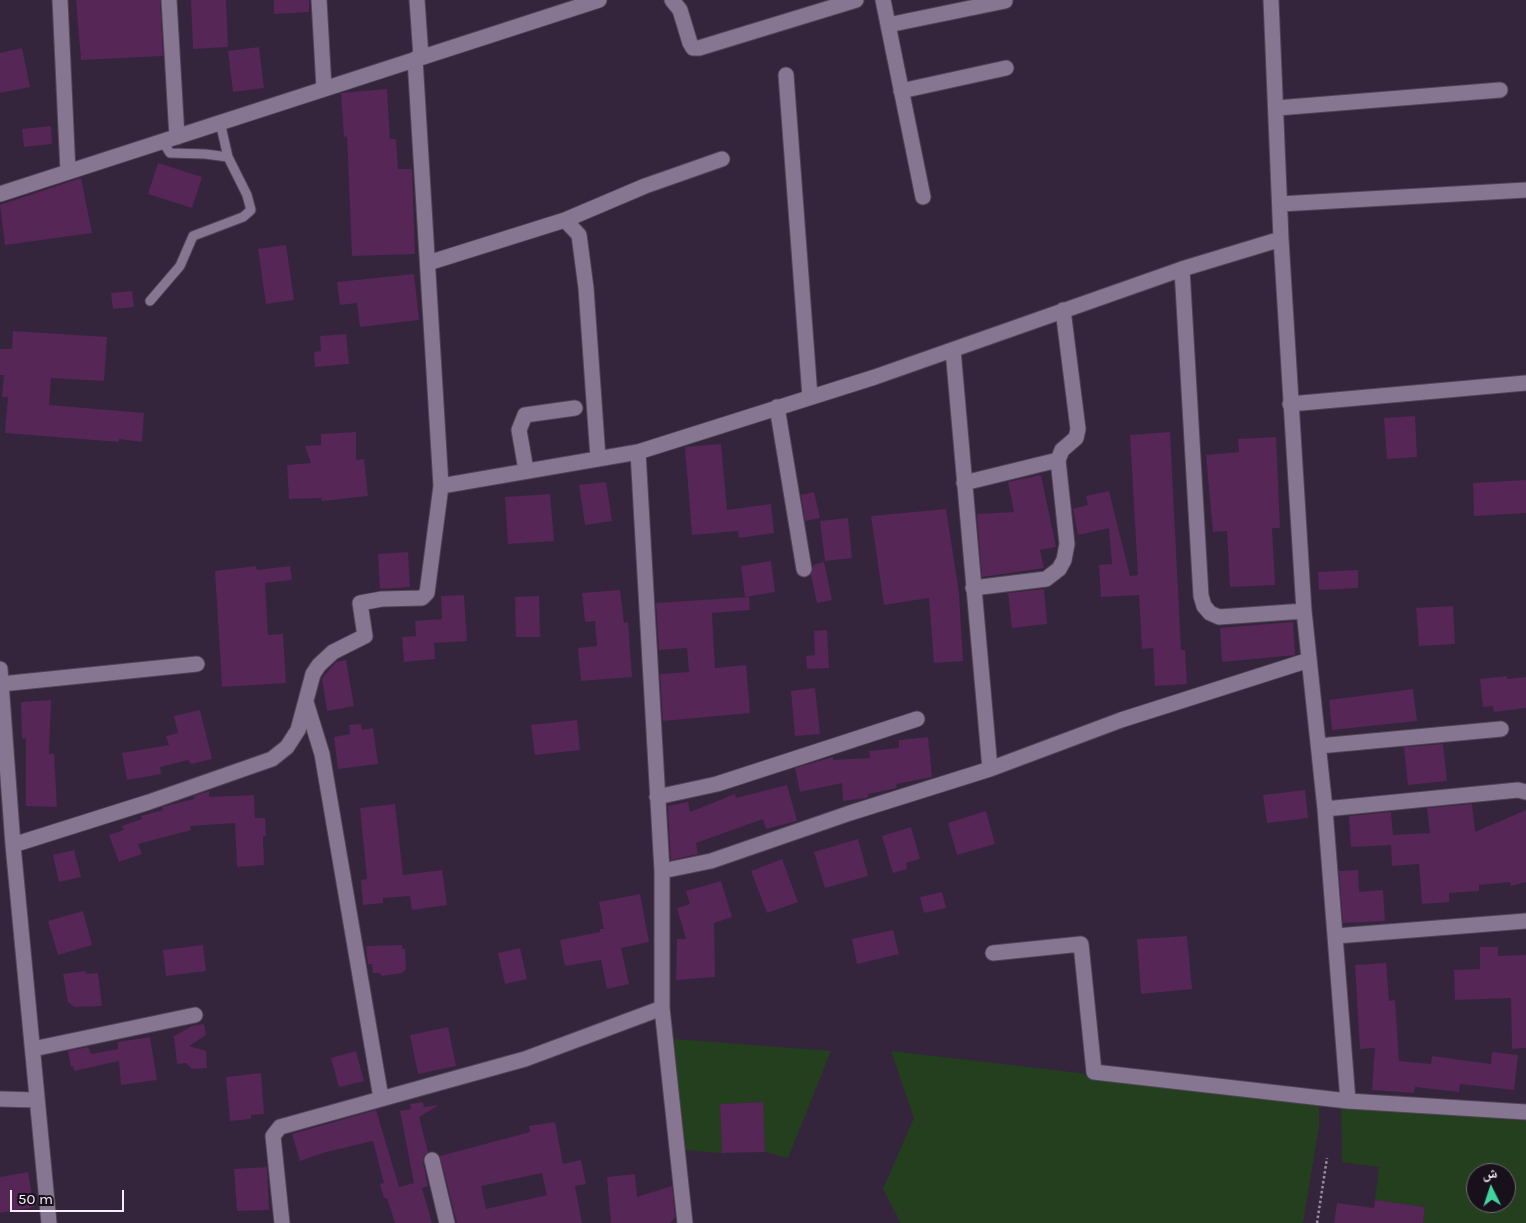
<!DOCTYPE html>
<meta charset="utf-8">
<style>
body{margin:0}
#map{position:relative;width:1526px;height:1223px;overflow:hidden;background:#34253c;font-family:Karla,"Noto Naskh Arabic",sans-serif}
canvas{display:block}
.north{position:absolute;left:1466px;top:1163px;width:50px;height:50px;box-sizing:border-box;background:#18111c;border:1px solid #716976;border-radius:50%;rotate:356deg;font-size:14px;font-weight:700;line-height:20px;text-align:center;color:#f7edfc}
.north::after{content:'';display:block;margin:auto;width:18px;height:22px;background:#41d4a1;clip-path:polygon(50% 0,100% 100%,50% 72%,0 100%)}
.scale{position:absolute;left:10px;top:1190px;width:114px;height:22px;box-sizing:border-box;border:2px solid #f7edfc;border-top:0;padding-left:6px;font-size:15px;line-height:18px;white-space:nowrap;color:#f7edfc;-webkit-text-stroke:4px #18111c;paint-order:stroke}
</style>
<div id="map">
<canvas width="1526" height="1223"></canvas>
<div class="north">ش</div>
<div class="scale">50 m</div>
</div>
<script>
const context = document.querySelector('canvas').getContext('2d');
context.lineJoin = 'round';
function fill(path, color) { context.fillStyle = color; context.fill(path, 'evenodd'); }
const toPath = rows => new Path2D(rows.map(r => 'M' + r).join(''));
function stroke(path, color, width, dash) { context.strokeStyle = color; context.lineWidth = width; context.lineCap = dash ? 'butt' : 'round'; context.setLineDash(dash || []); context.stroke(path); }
fill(toPath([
 [674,1039,831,1051,788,1158,765,1152,762,1102,720,1104,722,1153,684,1150],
 [891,1051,1319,1101,1319,1126,1303,1223,901,1223,883,1189,914,1118],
 [1341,1103,1526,1121,1526,1223,1423,1223,1425,1207,1375,1200,1379,1167,1342,1162],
 [1476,1173,1506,1173,1506,1203,1476,1203]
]), '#243f1e');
fill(toPath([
 [76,0,160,0,163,56,81,60],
 [191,0,226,0,228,47,193,49],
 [274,0,309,0,309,12,274,14],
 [259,47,264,88,233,92,228,51],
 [22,48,30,87,0,93,0,53],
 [387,89,390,139,396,139,398,169,412,169,415,254,352,256,347,136,344,137,341,93],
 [51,126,52,144,24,147,22,129],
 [158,163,202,177,192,208,148,194],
 [81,178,92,233,5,245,0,205],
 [286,245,294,300,266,304,258,249],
 [414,274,419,320,360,327,357,303,340,305,337,282],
 [132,291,134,307,113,309,111,293],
 [13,331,107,337,104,381,51,378,49,405,144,413,142,442,119,439,119,442,5,433,8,397,2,397,4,375,0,375,0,349,12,349],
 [346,334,349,364,315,367,314,352,321,351,320,336],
 [1415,416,1417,457,1387,459,1384,418],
 [356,432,356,460,364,459,368,496,322,501,321,498,289,499,287,465,311,463,305,446,321,445,321,434],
 [1170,432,1181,650,1185,650,1187,684,1155,686,1153,648,1142,649,1139,595,1101,597,1099,565,1112,564,1109,528,1078,535,1073,509,1088,505,1086,496,1109,491,1130,576,1138,575,1130,435],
 [1276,437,1280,528,1272,528,1275,585,1230,587,1227,531,1213,532,1206,455,1239,452,1238,439],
 [721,444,727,510,771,504,774,533,739,538,738,531,692,535,685,447],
 [1041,475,1056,547,1040,550,1044,568,982,577,977,514,1014,512,1008,482],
 [1526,480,1526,513,1474,516,1473,483],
 [606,482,612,521,585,525,579,485],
 [814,492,820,518,805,521,801,495],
 [550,494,554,541,508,544,505,497],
 [946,509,959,593,963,661,934,663,929,598,884,605,871,516],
 [848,518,852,558,825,561,820,521],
 [408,552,410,587,380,589,378,554],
 [771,561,775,592,745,597,741,566],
 [824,562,832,600,817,603,811,575,813,565],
 [256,566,257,570,290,566,292,580,265,583,268,635,283,634,286,683,222,687,215,571],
 [1358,570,1358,588,1319,590,1318,572],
 [1044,589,1047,624,1012,628,1008,593],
 [620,590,624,623,628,622,632,677,581,681,578,648,597,646,595,621,585,622,582,593],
 [464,595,467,641,434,643,435,659,404,662,402,637,416,636,415,621,442,619,441,596],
 [539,596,540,637,516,637,515,597],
 [749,597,750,610,712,613,715,668,746,665,750,713,663,721,660,674,689,672,687,648,659,650,656,603],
 [1453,606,1455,644,1419,646,1416,608],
 [1293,622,1295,655,1222,662,1220,628],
 [827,630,829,668,807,669,806,656,815,655,814,631],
 [346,660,354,706,327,711,322,678,336,662],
 [1507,676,1507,679,1526,677,1526,708,1494,712,1493,706,1483,707,1480,679],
 [815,688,820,734,795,736,791,691],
 [1413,689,1417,721,1332,730,1329,700],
 [51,700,49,754,54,754,57,807,26,806,26,738,22,739,21,702],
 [200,710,212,759,191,764,188,760,160,767,161,774,127,780,122,753,169,745,166,736,178,733,174,716],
 [577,720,580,750,535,755,531,725],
 [361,724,362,730,373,728,378,764,338,769,334,737,350,734,349,725],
 [928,737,932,777,896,784,897,788,868,794,868,797,866,798,843,801,842,783,800,792,795,768,833,757,833,760,870,758,869,751,899,748,899,740],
 [1443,744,1447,781,1408,785,1404,747],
 [787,785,797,821,766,829,763,819,696,843,698,854,671,860,668,806,688,802,690,812,735,794,736,798],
 [1305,790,1308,818,1267,823,1263,795],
 [209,791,209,797,254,795,255,818,265,818,266,835,263,837,264,865,237,867,235,823,190,826,191,830,138,844,142,854,119,862,109,835,124,830,122,826,142,819,141,816,163,810,162,807,194,799,194,796],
 [395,804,403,875,442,870,447,905,412,910,410,896,383,898,383,903,363,905,361,880,367,879,360,808],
 [1472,804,1475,832,1526,810,1526,882,1511,886,1510,882,1479,885,1479,891,1449,893,1449,902,1422,904,1419,864,1392,866,1391,845,1351,847,1349,816,1391,812,1393,835,1430,833,1427,808],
 [986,811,995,844,957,855,948,823],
 [911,827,920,859,906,863,907,869,893,873,882,836],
 [858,839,868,876,825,888,814,852],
 [74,850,81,877,59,882,53,855],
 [782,859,798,902,767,913,751,871],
 [1358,870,1359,892,1383,890,1385,921,1343,923,1339,871],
 [721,881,732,917,714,923,715,977,676,980,677,939,686,939,677,908,690,904,686,891],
 [942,892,946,908,924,913,920,897],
 [640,894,649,942,621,948,629,984,607,989,601,960,565,966,560,940,600,932,600,929,604,929,599,902],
 [83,911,92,945,58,955,48,921],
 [893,930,899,954,857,964,852,939],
 [1187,936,1192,989,1141,994,1137,939],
 [203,945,206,971,166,976,163,950],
 [402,945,402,949,405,949,406,969,402,973,382,976,379,973,373,973,372,964,368,964,366,946],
 [1480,947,1498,947,1498,956,1526,955,1526,1048,1512,1049,1511,998,1455,1000,1454,970,1480,969],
 [520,948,527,979,505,984,498,953],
 [1386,963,1389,1001,1395,1000,1399,1061,1431,1064,1432,1056,1491,1064,1492,1052,1518,1055,1514,1090,1460,1084,1459,1092,1415,1087,1414,1093,1372,1090,1375,1048,1360,1049,1355,965],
 [85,971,87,974,98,973,102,1006,74,1007,68,1002,63,974],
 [204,1024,206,1035,189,1046,206,1051,207,1068,192,1069,186,1063,177,1064,174,1036,192,1026],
 [448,1027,456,1066,418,1074,410,1035],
 [150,1037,157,1080,121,1085,119,1061,74,1071,73,1066,71,1067,68,1051,88,1047,91,1054,118,1049,118,1042],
 [356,1051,364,1081,339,1087,331,1058],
 [261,1073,264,1114,251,1115,251,1119,230,1121,226,1077],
 [423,1102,424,1107,439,1105,419,1117,428,1152,423,1157,423,1162,428,1186,422,1188,432,1223,395,1223,387,1198,384,1198,380,1184,384,1183,373,1141,326,1152,300,1161,292,1134,376,1110,399,1187,414,1183,400,1111,411,1109,410,1104],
 [763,1102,765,1152,722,1153,720,1104],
 [555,1122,563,1164,581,1160,586,1184,575,1186,582,1223,457,1223,440,1156,530,1132,529,1126],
 [542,1173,547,1195,486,1209,481,1186],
 [267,1167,269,1210,237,1211,234,1169],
 [28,1172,34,1207,0,1213,0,1177],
 [635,1174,637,1197,672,1186,675,1218,670,1223,611,1223,607,1177],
 [1375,1200,1425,1207,1423,1223,1334,1223,1337,1203,1374,1208]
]), '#552656');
const lane = toPath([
 [220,122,228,157],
 [150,301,180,266,193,236,243,217,251,210,247,195,228,157,205,154,170,153,163,142]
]);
const street = toPath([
 [60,0,68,172],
 [169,0,177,137],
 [319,0,324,88],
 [417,0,421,57],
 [672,0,680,10,690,43,693,48,699,48,856,0],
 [883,0,923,197],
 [1271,0,1281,239,1304,611,1325,809,1348,1101],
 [888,25,1005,1],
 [415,59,441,486],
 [786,75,810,397],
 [901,91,1006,68],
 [1277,108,1500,90],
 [0,194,599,0],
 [1280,204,1526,190],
 [565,220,645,186,722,159],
 [428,263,565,220,579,235,586,288,598,458],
 [1182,269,1201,596,1204,606,1210,613,1219,617,1304,611],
 [953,350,990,769],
 [1290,404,1526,383],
 [777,407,804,569],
 [638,452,662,871,662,1008,685,1223],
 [526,470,519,430,525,415,575,408],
 [964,483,1058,460],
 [973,588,1046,579,1059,569,1064,560,1067,544,1058,460,1062,450,1076,438,1078,429,1063,310],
 [0,669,13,845,49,1223],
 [1,684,197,664],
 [306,702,322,754,381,1098],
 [1319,746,1501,729],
 [657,797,717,784,917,719],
 [1325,809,1518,790,1526,792],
 [13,845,149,802,272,759,287,747,298,730,313,674,319,665,333,652,365,636,360,603,382,599,422,598,427,593,441,486,638,452,875,377,1182,269,1281,239],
 [662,871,711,861,850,813,990,769,1121,720,1309,660],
 [1336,936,1526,921],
 [993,953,1081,944,1094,1072,1348,1101,1526,1112],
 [33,1049,195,1015],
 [0,1099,36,1100],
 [432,1160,447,1223],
 [282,1223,273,1136,280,1127,525,1059,662,1008]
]);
stroke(lane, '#504456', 11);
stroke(street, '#504456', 17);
stroke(toPath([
 [1317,1223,1327,1158]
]), '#9a8ea0', 2.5, [2.5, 2.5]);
stroke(lane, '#877691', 9);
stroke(street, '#877691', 15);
</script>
